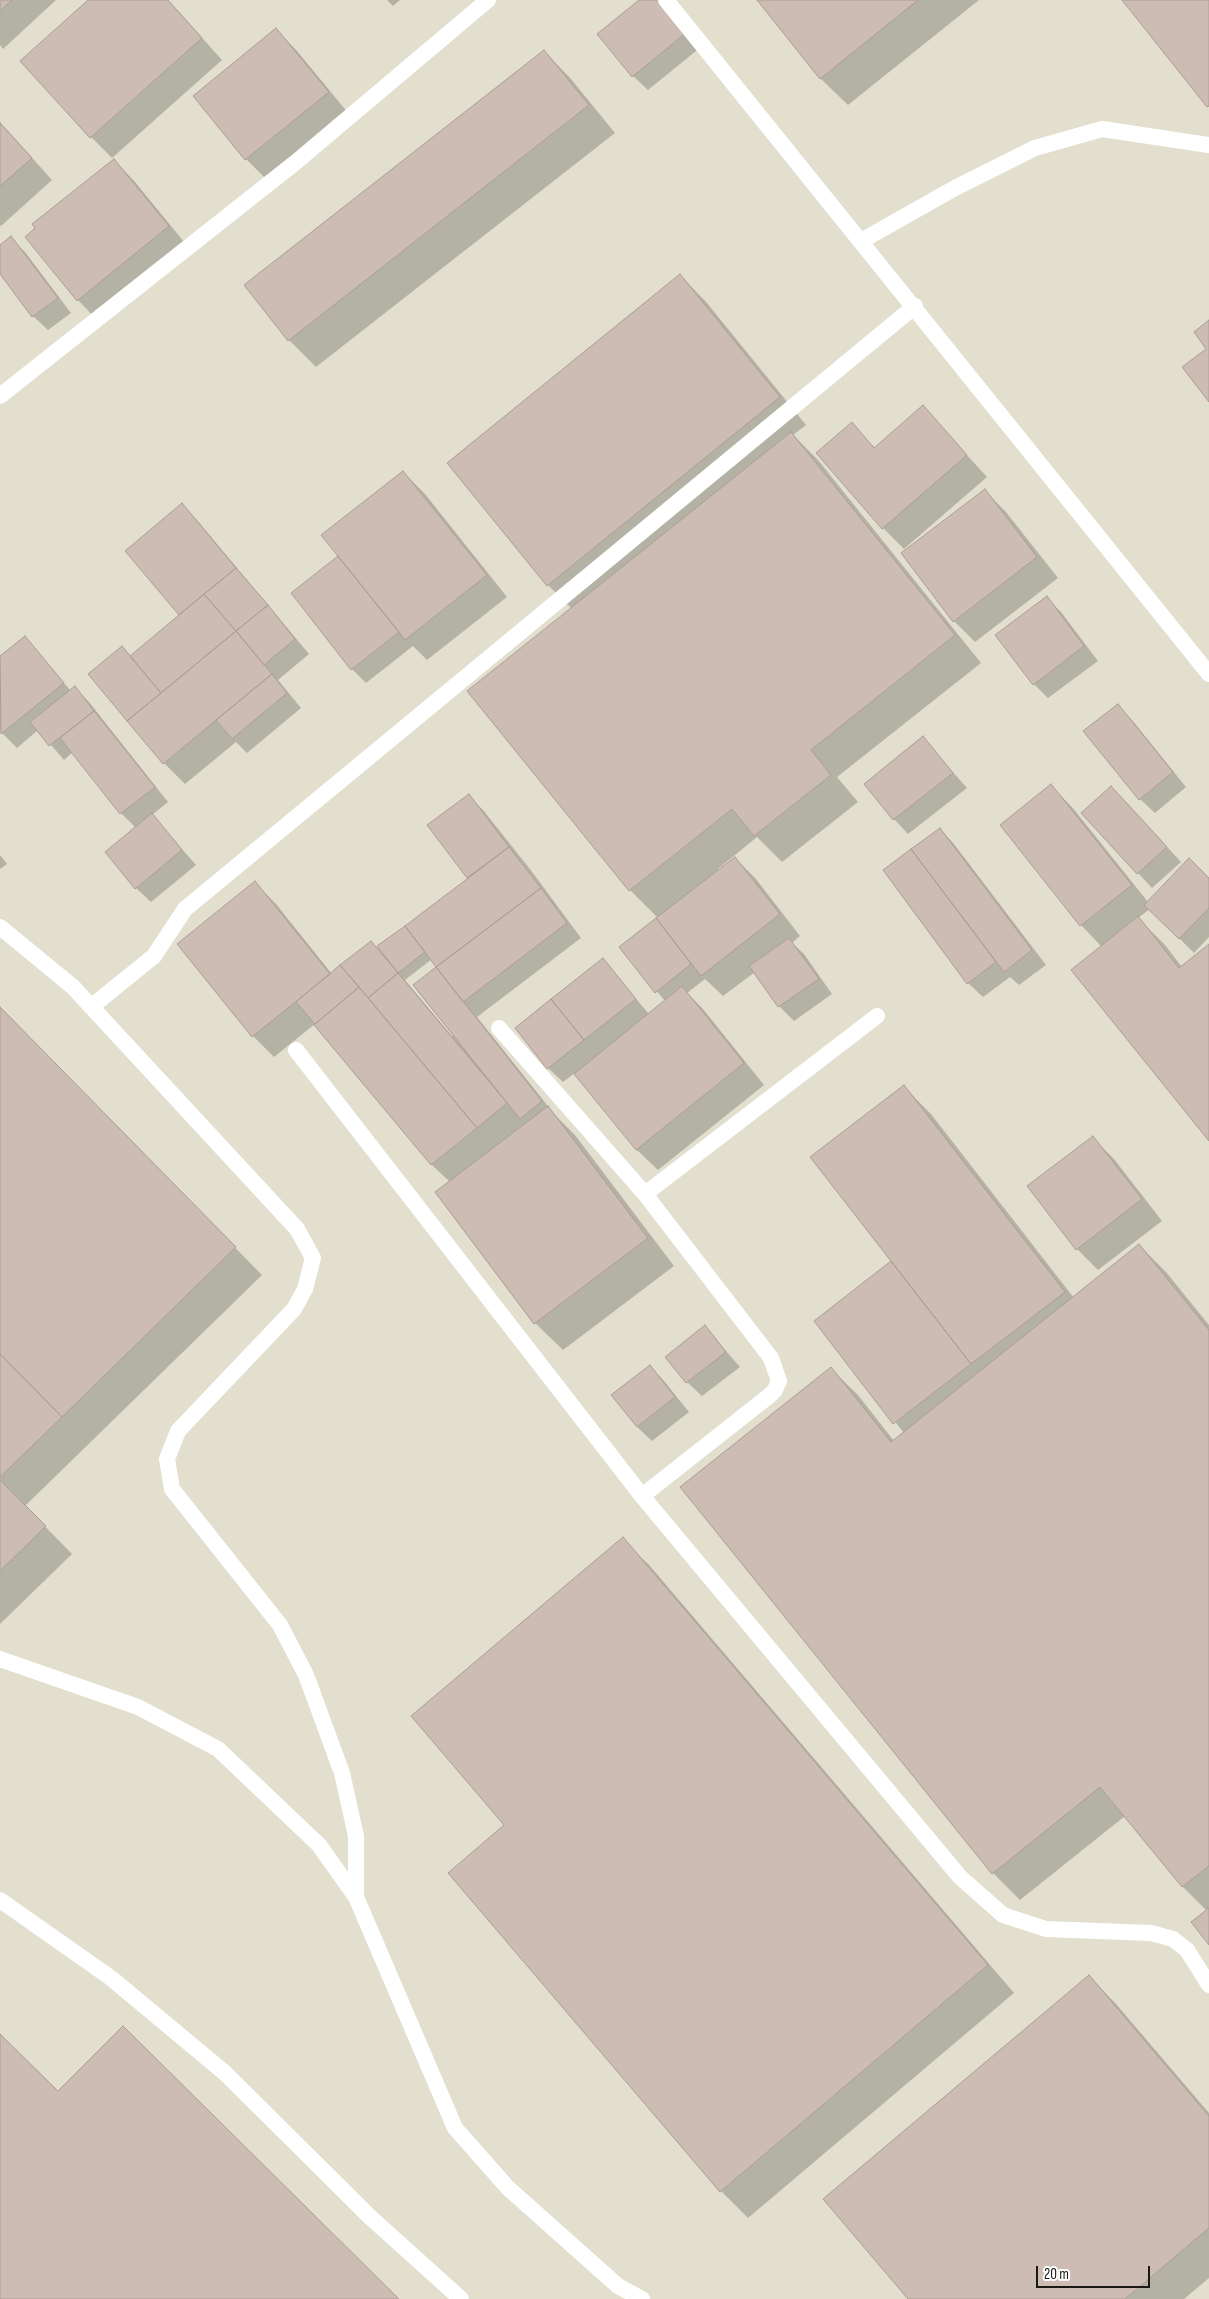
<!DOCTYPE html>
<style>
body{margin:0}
#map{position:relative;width:1209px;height:2299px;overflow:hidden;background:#e2dfcf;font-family:"Sofia Sans Condensed",sans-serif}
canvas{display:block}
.scale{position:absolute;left:1036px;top:2266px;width:114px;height:22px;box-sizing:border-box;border:2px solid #1a1913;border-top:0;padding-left:6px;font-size:15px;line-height:18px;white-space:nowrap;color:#1a1913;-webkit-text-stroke:4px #fff;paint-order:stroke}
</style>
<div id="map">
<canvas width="1209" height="2299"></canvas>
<div class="scale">20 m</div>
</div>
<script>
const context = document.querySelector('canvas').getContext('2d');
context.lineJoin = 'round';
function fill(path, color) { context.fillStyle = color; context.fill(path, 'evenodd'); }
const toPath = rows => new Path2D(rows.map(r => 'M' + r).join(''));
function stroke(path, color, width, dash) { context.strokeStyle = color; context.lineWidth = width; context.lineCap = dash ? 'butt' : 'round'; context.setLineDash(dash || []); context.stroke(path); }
fill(toPath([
 [0,0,56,0,3,49,0,45],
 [90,0,168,0,222,60,112,158,91,137],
 [387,0,400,0,393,6],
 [641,0,701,47,648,90,633,76],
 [758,0,979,0,848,105,820,78],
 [276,29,297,51,349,114,267,180,246,159],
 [544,51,571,79,615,133,316,367,289,340],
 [0,122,52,180,1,226,0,225],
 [114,160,135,182,189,248,99,322,78,300,26,237],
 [11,238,25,252,71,313,48,330,33,316,0,272,0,246],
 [680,275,707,303,806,425,793,435,818,460,981,663,837,777,858,802,782,862,757,837,718,869,719,871,735,858,756,879,800,936,792,943,804,954,832,994,794,1021,779,1006,755,972,723,996,705,979,687,993,703,1009,764,1085,658,1170,636,1149,575,1073,563,1082,548,1068,603,960,649,1014,665,1001,620,947,658,918,630,890,572,609,548,585],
 [923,407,987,477,904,549,883,528,851,424,875,448],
 [403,472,425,494,507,597,427,660,413,646,366,683,352,669],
 [985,491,1006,512,1058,578,975,642,954,621],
 [182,505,196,519,309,654,278,680,301,708,247,753,236,742,185,784,164,763,131,657,180,616],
 [1047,598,1061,612,1098,661,1048,698,1034,684],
 [25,638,71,691,75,688,89,702,168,802,152,815,196,865,151,902,136,888,136,828,121,813,73,752,64,760,38,730,17,748,0,731,0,658],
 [1118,706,1132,720,1186,787,1155,813,1140,799],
 [923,738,967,788,908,834,894,819],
 [1051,786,1072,807,1148,902,1209,879,1209,937,1194,953,1150,909,1138,918,1165,945,1182,967,1209,945,1209,1139,1102,947,1081,925,1001,825],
 [469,796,483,810,530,869,581,938,477,1017,555,1115,575,1135,674,1266,563,1350,535,1323,450,1182,432,1165,315,1024,274,1057,253,1036,255,883,276,904,332,974,371,942,383,954,469,879,429,826],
 [432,959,438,968,454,1034,452,1036,405,980],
 [1126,802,1181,862,1152,888,1083,813],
 [940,829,954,844,1046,965,1019,985,1010,977,983,997,968,983,884,871],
 [0,855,7,864,0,869],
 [0,1009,262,1275,25,1506,72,1554,0,1624],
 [904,1087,931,1114,1074,1298,1139,1245,1166,1272,1209,1325,1209,1943,1207,1911,1183,1887,1125,1816,1020,1900,993,1873,830,1368,858,1395,894,1441,904,1433,815,1321,893,1262],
 [1093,1138,1114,1159,1162,1221,1098,1270,1077,1249],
 [705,1327,740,1367,702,1396,687,1382],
 [650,1366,664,1381,689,1412,652,1441,637,1427],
 [622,1539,650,1566,1014,1993,748,2218,721,2191,506,1825],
 [1089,1976,1116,2004,1209,2113,1209,2278,1184,2299,910,2299]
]), '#0003');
const building = toPath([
 [0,0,12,0,0,11,0,0],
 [88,0,168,0,202,38,90,138,20,61,88,0],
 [639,0,661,0,687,32,632,77,597,34,639,0],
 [757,0,918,0,820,79,757,0],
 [1122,0,1209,0,1209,106,1207,107,1122,0],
 [276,28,329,92,245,160,193,96,276,28],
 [544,50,589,105,288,341,244,285,544,50],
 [0,123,32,158,0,186,0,123],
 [114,159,169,226,77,301,25,237,35,228,32,224,114,159],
 [11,236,58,298,32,317,0,274,0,245,11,236],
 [680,274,780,397,547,586,447,463,680,274],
 [1209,320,1209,402,1182,367,1206,349,1194,332,1209,320],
 [923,405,967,455,882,529,816,453,852,422,874,448,923,405],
 [791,432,955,635,811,750,831,775,754,836,732,809,629,891,467,691,791,432],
 [403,471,487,575,405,640,321,535,403,471],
 [985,489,1037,557,953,622,901,553,985,489],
 [182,503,236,568,179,615,125,551,182,503],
 [338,556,399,632,351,670,291,593,338,556],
 [236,568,268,605,236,631,204,594,236,568],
 [204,594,236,631,161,693,130,656,204,594],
 [1047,596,1084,646,1033,685,995,635,1047,596],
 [268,605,295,639,264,665,236,631,268,605],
 [236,631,272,674,163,764,127,721,236,631],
 [25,636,64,683,1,734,0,656,25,636],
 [122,646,161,693,127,721,88,674,122,646],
 [272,674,287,693,232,739,216,720,272,674],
 [75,686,94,711,49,746,30,722,75,686],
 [1118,704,1173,772,1139,800,1083,731,1118,704],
 [94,711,155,787,120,814,60,738,94,711],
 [923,736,953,773,893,820,864,784,923,736],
 [1051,784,1132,885,1080,926,1000,825,1051,784],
 [1111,786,1167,847,1137,874,1081,813,1111,786],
 [469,794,509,847,467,878,427,825,469,794],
 [152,813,182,850,135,889,105,852,152,813],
 [940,828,1032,950,1004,972,911,849,940,828],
 [509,847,541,888,436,967,405,926,509,847],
 [911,849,996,962,967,984,883,870,911,849],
 [735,857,780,914,701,976,656,918,735,857],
 [1189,858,1209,878,1209,908,1179,939,1144,905,1189,858],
 [255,881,330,974,252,1037,177,944,255,881],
 [541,888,567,923,463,1002,436,967,541,888],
 [1138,916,1179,968,1209,944,1209,1141,1071,970,1138,916],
 [656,918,691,964,655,993,619,947,656,918],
 [405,926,425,952,398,973,377,946,405,926],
 [789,938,819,979,778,1007,749,966,789,938],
 [371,941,398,973,368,998,340,965,371,941],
 [603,958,636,999,584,1040,551,999,603,958],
 [340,965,359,987,315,1024,296,1002,340,965],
 [436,967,542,1101,520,1119,413,985,436,967],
 [398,973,507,1103,477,1128,368,998,398,973],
 [682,986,744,1063,636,1150,574,1074,682,986],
 [359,987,477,1128,431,1165,314,1025,359,987],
 [551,999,584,1040,547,1069,515,1028,551,999],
 [0,1007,236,1247,62,1417,0,1354,0,1007],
 [904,1085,1065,1292,971,1364,810,1157,904,1085],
 [548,1106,648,1238,534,1324,435,1192,548,1106],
 [1093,1136,1142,1199,1076,1250,1027,1186,1093,1136],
 [1139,1244,1209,1330,1209,1866,1182,1887,1100,1787,992,1874,680,1487,831,1367,891,1442,1139,1244],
 [891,1261,971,1364,893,1424,814,1321,891,1261],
 [705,1325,726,1352,686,1383,665,1357,705,1325],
 [0,1354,62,1417,0,1477,0,1354],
 [650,1365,675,1397,637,1427,611,1395,650,1365],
 [0,1480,46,1526,0,1571,0,1480],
 [623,1537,988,1965,720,2192,448,1873,504,1825,411,1716,623,1537],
 [1209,1908,1209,1945,1191,1922,1209,1908],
 [1089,1975,1209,2116,1209,2228,1125,2299,908,2299,823,2199,1089,1975],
 [123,2026,399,2299,0,2299,0,2034,58,2091,123,2026]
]);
fill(building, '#ccbcb4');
stroke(building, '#ac9c94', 1);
stroke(toPath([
 [666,0,1209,674],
 [861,241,955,188,1035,148,1102,129,1209,145],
 [0,396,296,162,488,0],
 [0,927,73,987,297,1229,313,1258,305,1289,294,1309,178,1431,167,1459,172,1489,280,1625,306,1675,342,1773,356,1836,356,1897],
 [91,1007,154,956,185,909,915,306],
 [499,1028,645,1194],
 [296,1050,642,1496,960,1877,1003,1915,1046,1929,1151,1933,1173,1939,1187,1950,1209,1985],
 [642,1496,769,1396,775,1390,779,1381,771,1358,645,1194,877,1016],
 [0,1659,138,1707,218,1749,319,1845,356,1897,455,2128,508,2188,618,2286,642,2299],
 [0,1900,111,1978,225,2073,370,2217,461,2299]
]), '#fff', 16);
</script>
